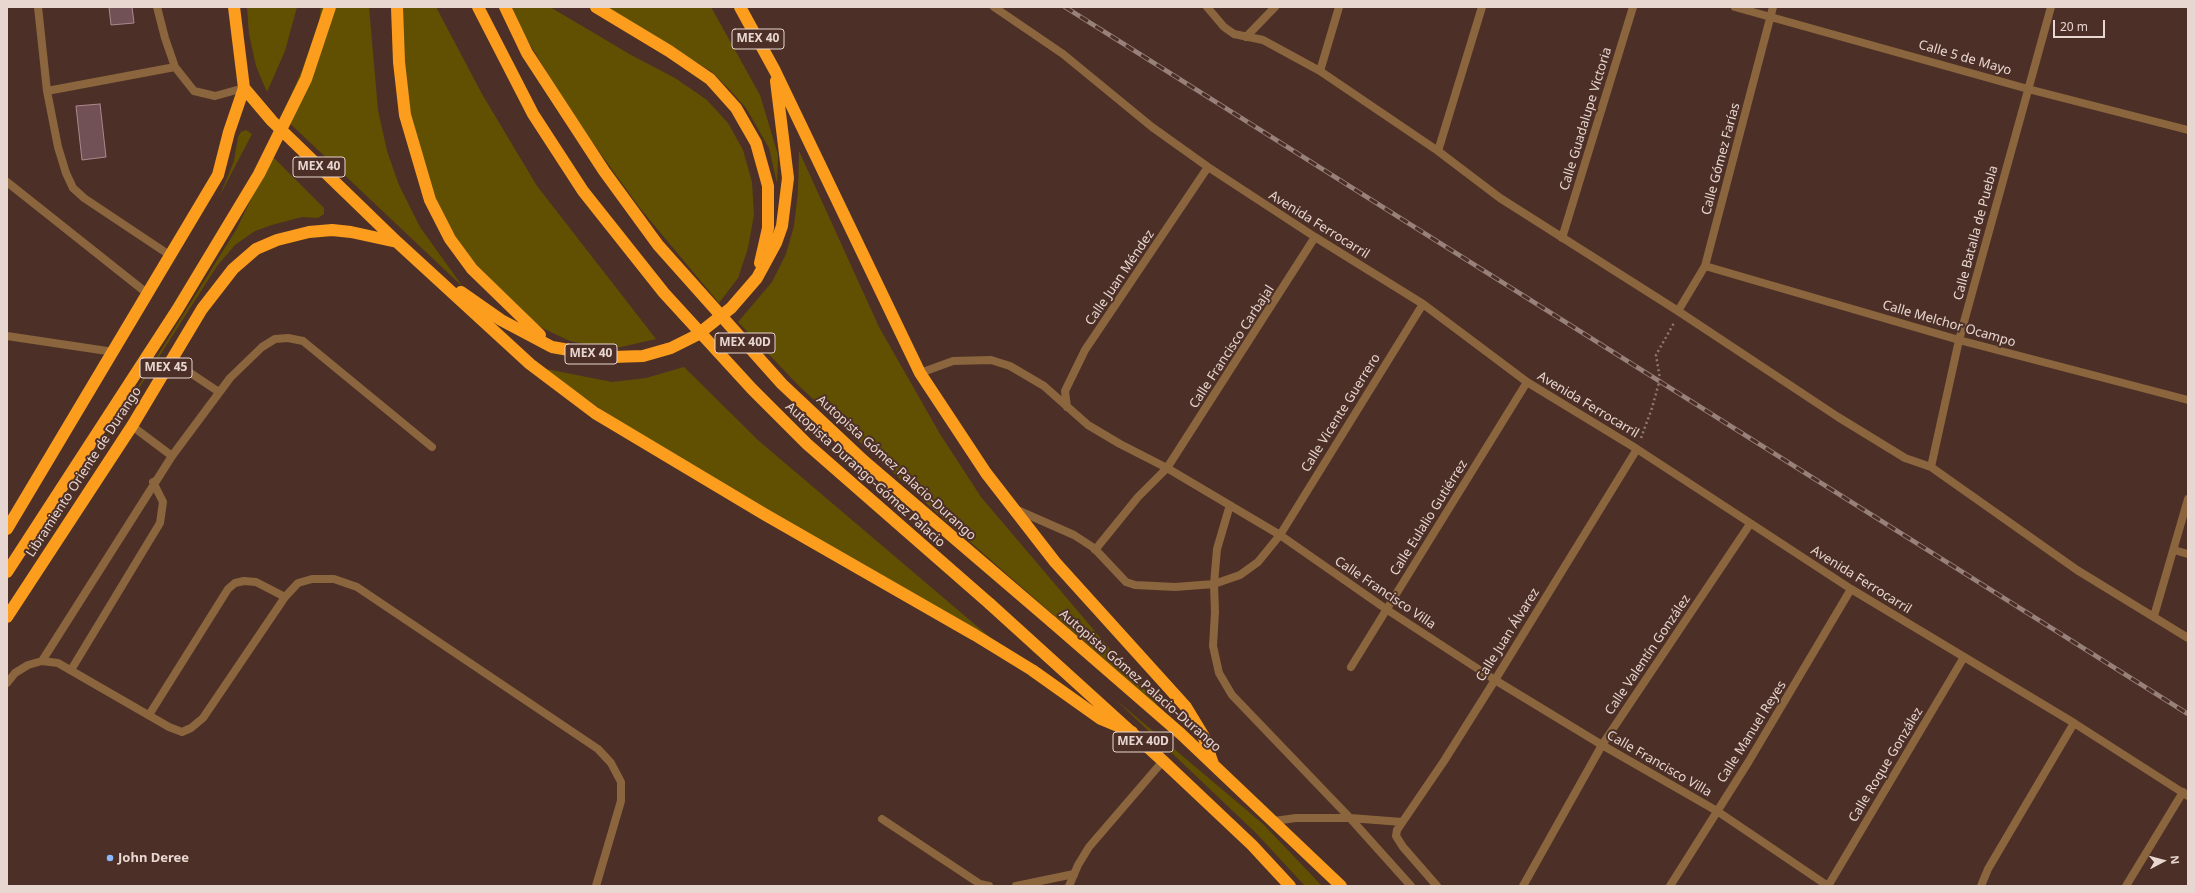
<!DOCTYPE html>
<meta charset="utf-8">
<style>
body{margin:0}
#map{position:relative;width:2195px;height:893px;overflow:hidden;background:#4c3027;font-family:"Noto Sans",sans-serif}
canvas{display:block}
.frame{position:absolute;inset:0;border:8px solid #e8d6d0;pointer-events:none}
.north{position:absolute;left:2143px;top:841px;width:40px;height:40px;-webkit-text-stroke:3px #4c3027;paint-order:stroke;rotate:84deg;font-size:11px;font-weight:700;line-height:16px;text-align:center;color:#e8d6d0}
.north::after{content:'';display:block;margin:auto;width:14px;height:18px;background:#e8d6d0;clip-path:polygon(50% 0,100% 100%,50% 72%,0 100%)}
.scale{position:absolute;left:2053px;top:20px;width:52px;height:18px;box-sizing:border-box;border:2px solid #e8d6d0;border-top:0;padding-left:5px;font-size:12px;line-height:14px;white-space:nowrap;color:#e8d6d0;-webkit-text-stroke:3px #4c3027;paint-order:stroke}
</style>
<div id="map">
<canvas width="2195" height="893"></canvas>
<div class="frame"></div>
<div class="north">N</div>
<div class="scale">20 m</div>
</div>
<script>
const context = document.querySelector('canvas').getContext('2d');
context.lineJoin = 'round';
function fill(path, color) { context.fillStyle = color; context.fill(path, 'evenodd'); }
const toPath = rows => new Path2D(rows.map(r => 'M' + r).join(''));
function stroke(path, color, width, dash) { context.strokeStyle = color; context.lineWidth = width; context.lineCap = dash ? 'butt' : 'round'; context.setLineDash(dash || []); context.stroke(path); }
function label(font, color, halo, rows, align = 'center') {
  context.font = font + ' "Noto Sans",sans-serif'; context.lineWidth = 4; context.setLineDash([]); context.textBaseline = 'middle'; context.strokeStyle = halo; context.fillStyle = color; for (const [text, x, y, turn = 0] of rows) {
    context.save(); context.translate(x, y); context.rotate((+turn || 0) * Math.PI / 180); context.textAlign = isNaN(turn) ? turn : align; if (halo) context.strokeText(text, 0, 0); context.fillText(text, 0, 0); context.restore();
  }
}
fill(toPath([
 [247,7,297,7,285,51,267,92,256,66,249,34],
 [321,7,369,7,378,110,387,151,399,185,420,227,463,287,282,116,302,70,319,22],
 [391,7,436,7,482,94,537,186,656,339,621,347,598,347,570,341,542,328,516,310,489,283,461,245,440,210,398,100,394,68],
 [508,7,550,7,631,55,675,78,707,100,728,123,743,150,752,182,754,215,748,248,738,278,719,303,639,207,567,107],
 [607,7,711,7,760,95,778,155,777,183,769,148,746,108,729,89,712,72],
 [246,130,252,134,219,197,234,161,238,137,241,132],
 [799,151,879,327,940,434,981,497,1161,709,937,513,799,386,738,322,772,282,786,254,794,226,798,192],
 [272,156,324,208,324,214,318,218,302,217,272,225,255,231,235,245,217,266,63,507,236,230],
 [684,367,759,441,992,639,749,500,617,420,541,368,612,382,646,378],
 [1115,699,1263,824,1322,886,1305,886,1256,833]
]), '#615002');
const building = toPath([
 [109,7,132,7,134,23,111,25,109,7],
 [100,104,106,157,82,160,76,106,100,104]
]);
fill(building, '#715155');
stroke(building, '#ac888d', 1);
stroke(toPath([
 [1641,438,1652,408,1660,379,1656,355,1674,323]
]), '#8f7870', 2.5, [2, 3]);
stroke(toPath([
 [38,7,47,91,58,147,66,173,73,188,84,198,171,256],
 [157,7,165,38,175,67,194,91,215,96,244,88],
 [47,91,175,67],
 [7,182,148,294],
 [7,336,114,352],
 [171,360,219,392],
 [132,426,172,456],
 [42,661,172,456,230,378,262,347,275,339,288,338,303,341,432,447],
 [71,670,160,523,163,502,153,482],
 [7,683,15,673,28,665,42,661,58,663,169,727,182,732,191,728,203,718,285,597,298,583,312,579,334,579,357,587,598,749,611,763,621,782,621,801,596,886],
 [149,715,228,589,235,583,244,581,256,582,285,597],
 [882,819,980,884,989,886],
 [1016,886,1074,874]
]), '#8b653d', 8);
stroke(toPath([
 [994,7,1063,54,1152,127,1208,167,1315,237,1423,304,1527,382,1637,449,1851,589,2074,723,2188,796],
 [1207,7,1224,27,1234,34,1263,40,1320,71,1438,151,1500,198,1678,311,1838,417,1905,458,1931,467,2077,570,2188,638],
 [1735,7,2028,89,2188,130],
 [1246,37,1275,7],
 [1320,71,1339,7],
 [1438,151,1482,7],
 [1562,238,1633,7],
 [1705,266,1959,340,2188,400],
 [1678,311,1705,266,1773,7],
 [920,373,953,361,991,360,1010,366,1044,386,1088,425,1120,444,1167,468,1280,535,1386,609,1495,680,1602,745,1717,811,1828,886],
 [1067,407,1065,391,1085,350,1208,167],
 [1931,467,1959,340,2051,7],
 [1230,505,1217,549,1214,584,1215,612,1213,646,1219,673,1232,695,1350,818,1411,886],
 [1015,509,1074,535,1094,548,1126,582,1135,585,1175,587,1214,584,1240,575,1258,562,1280,535,1423,304],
 [1095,550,1138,497,1167,468,1315,237],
 [2174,550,2188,554],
 [2154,616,2188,499],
 [1351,667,1527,382],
 [1274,821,1296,818,1350,818,1402,822],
 [1069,886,1078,865,1089,847,1163,761],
 [1437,886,1403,847,1396,836,1397,830,1444,761,1495,680,1637,449],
 [1523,886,1602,745,1750,524],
 [1670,886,1749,761,1851,589],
 [1828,886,1964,657],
 [1981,886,1988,869,2074,723],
 [2126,886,2183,792]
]), '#8b653d', 8);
stroke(toPath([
 [397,7,399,62,405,115,430,200,450,239,472,269,540,335],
 [596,7,669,51,710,79,736,108,756,143,768,186,768,228,760,263],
 [740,7,775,71,920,373,986,473,1055,562,1186,707,1203,735,1213,764],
 [244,88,272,121,397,242,530,364,595,413,764,514,975,635,1032,670,1101,719,1132,732],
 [461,292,501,320,552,347,586,353,612,357,643,356,671,348,697,335,731,308,757,278,776,243,782,226,788,178,776,81],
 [7,529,218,175,229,132,244,88,234,7],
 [990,604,1163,761,1252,845,1290,886],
 [7,617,132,426,202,309,233,269,256,249,277,240,309,232,332,230,351,232,397,242],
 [1052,622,1181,734,1341,886]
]), '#fc9d1d', 12);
const rail = toPath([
 [1065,7,2188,714]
]);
stroke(rail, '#98817a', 4.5);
stroke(rail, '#4c3027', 3, [9]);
stroke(toPath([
 [478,7,533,114,583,191,664,293,752,389,807,444,990,604],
 [505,7,527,53,604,171,658,245,782,384,864,461,1052,622],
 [7,572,177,310,259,174,306,79,330,7]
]), '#fc9d1d', 12);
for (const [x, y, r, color] of [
 [110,858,4,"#8cb9fc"]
]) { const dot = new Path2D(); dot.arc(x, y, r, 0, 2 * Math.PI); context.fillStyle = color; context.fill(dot); stroke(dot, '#4c3027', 1.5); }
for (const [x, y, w] of [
 [758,39,52],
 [319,167,52],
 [745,343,60],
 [591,354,52],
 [166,368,52],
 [1143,742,60]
]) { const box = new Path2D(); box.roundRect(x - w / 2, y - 10, w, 20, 3); context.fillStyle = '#4c3027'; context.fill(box); stroke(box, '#e8d6d0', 1); }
label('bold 12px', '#e8d6d0', null, [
 ["MEX 40",758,39],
 ["MEX 40",319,167],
 ["MEX 40D",745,343],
 ["MEX 40",591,354],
 ["MEX 45",166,368],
 ["MEX 40D",1143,742]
]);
label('13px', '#e8d6d0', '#4c3027', [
 ["Calle 5 de Mayo",1965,58,16],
 ["Calle Guadalupe Victoria",1586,119,-73],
 ["Calle Gómez Farías",1721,159,-75],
 ["Avenida Ferrocarril",1319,225,32],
 ["Calle Batalla de Puebla",1976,233,-75],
 ["Calle Juan Méndez",1120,278,-56],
 ["Calle Melchor Ocampo",1949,324,16],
 ["Calle Francisco Carbajal",1232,347,-57],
 ["Avenida Ferrocarril",1588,405,31],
 ["Calle Vicente Guerrero",1341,413,-58],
 ["Autopista Gómez Palacio-Durango",896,468,42],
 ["Libramiento Oriente de Durango",84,472,-57],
 ["Autopista Durango-Gómez Palacio",865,475,42],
 ["Calle Eulalio Gutiérrez",1429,518,-58],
 ["Avenida Ferrocarril",1861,580,32],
 ["Calle Francisco Villa",1385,593,34],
 ["Calle Juan Álvarez",1508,635,-58],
 ["Calle Valentín González",1648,655,-56],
 ["Autopista Gómez Palacio-Durango",1140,681,41],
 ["Calle Manuel Reyes",1752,732,-58],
 ["Calle Francisco Villa",1659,764,30],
 ["Calle Roque González",1886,765,-59]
]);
label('bold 13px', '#e8d6d0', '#4c3027', [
 ["John Deree",118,858]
], 'left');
</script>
